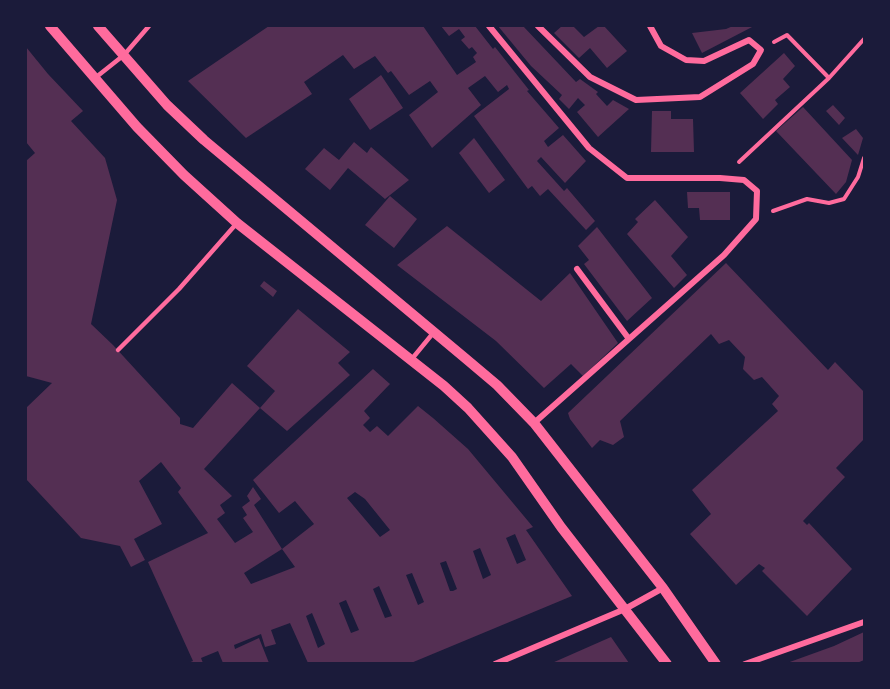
<!DOCTYPE html>
<style>
body{margin:0}
#map{position:relative;width:890px;height:689px;overflow:hidden;background:#1b1b3a;font-family:"Roboto Condensed",sans-serif}
canvas{display:block}
.frame{position:absolute;inset:0;border:27px solid #1b1b3a;pointer-events:none}
</style>
<div id="map">
<canvas width="890" height="689"></canvas>
<div class="frame"></div>
</div>
<script>
const context = document.querySelector('canvas').getContext('2d');
context.lineJoin = 'round';
function fill(path, color) { context.fillStyle = color; context.fill(path, 'evenodd'); }
const toPath = rows => new Path2D(rows.map(r => 'M' + r).join(''));
function stroke(path, color, width, dash) { context.strokeStyle = color; context.lineWidth = width; context.lineCap = dash ? 'butt' : 'round'; context.setLineDash(dash || []); context.stroke(path); }
fill(toPath([
 [269,26,423,26,457,75,476,62,473,57,477,53,472,47,469,49,461,40,465,37,459,29,449,36,441,26,475,26,493,49,495,47,529,90,527,91,559,128,544,141,548,147,563,135,586,161,565,183,541,157,537,161,564,191,567,188,595,221,586,230,548,189,540,196,532,186,528,189,474,116,509,89,507,85,498,92,485,76,468,88,481,105,432,148,409,115,438,92,430,81,409,95,391,71,388,73,375,56,354,69,343,55,304,82,312,94,246,138,188,81],
 [498,26,523,26,576,82,580,79,598,92,596,94,607,106,613,100,629,109,598,137,577,112,585,105,578,98,569,109,559,99,562,95,531,66],
 [562,26,573,26,584,37,599,26,604,26,627,51,607,68,590,48,579,58,554,33],
 [733,26,754,26,702,53,692,33,726,29],
 [26,47,48,74,83,111,71,121,105,158,117,200,91,324,113,345,180,418,180,424,193,428,232,383,260,408,204,469,232,496,220,505,225,513,217,519,235,543,253,532,243,518,247,515,242,507,250,501,247,496,253,487,261,499,254,505,282,549,244,573,251,584,295,567,282,549,314,524,295,501,279,513,253,480,373,369,390,384,364,411,370,418,363,425,370,432,377,426,388,436,418,406,433,418,468,449,533,527,526,530,572,596,411,663,308,663,290,623,271,630,276,644,265,647,261,634,234,645,235,649,259,638,269,663,223,663,218,651,201,658,203,663,188,663,193,661,148,562,208,533,178,492,181,488,161,462,139,481,162,524,134,539,145,560,131,567,120,546,81,538,26,479,26,408,52,383,26,376,26,161,35,153,26,142],
 [355,492,365,499,390,530,380,537,347,498],
 [515,534,526,560,517,564,506,538],
 [480,548,491,575,483,579,473,551],
 [446,561,457,589,453,591,450,591,440,563],
 [412,573,424,602,418,605,406,575],
 [379,586,392,616,385,618,373,589],
 [346,600,359,630,351,633,339,603],
 [312,613,325,644,318,648,306,616],
 [784,53,795,66,783,79,790,87,775,100,778,104,763,119,740,93],
 [381,75,403,108,370,130,349,99],
 [833,105,845,118,839,125,826,111],
 [803,107,852,160,846,182,836,194,776,131],
 [652,111,671,111,671,119,693,119,694,152,651,152],
 [856,129,863,138,858,155,842,138],
 [474,138,505,180,489,193,459,153],
 [354,142,367,153,371,147,409,180,385,199,348,168,330,190,305,169,324,148,339,160],
 [687,192,730,192,730,220,700,220,699,208,688,208],
 [390,196,417,219,394,248,365,225],
 [655,200,688,237,671,256,687,275,674,288,627,234,638,222,635,219],
 [447,226,541,301,570,273,618,343,583,376,571,364,544,388,496,341,397,265],
 [597,227,652,298,627,321,584,264,589,260,578,246],
 [726,263,828,370,835,362,864,392,864,439,836,468,845,477,803,521,807,525,809,523,852,569,807,616,762,571,765,568,759,564,736,585,690,534,711,514,692,490,778,411,772,404,779,396,762,377,754,380,743,369,745,357,729,340,719,344,711,334,620,421,624,437,613,445,600,440,592,448,570,419,568,413],
 [264,281,277,291,273,297,260,286],
 [298,309,350,352,338,363,350,375,287,431,260,408,275,391,247,366],
 [864,632,864,660,857,663,787,663,834,646],
 [611,637,629,663,552,663]
]), '#542f53');
stroke(toPath([
 [774,42,787,35,829,78],
 [739,162,829,78,864,39],
 [773,211,807,199,829,203,844,199,858,177,864,158]
]), '#ff6b9d', 4);
stroke(toPath([
 [95,78,124,55,149,26],
 [118,350,179,289,237,223],
 [411,360,434,332]
]), '#ff6b9d', 4.5);
stroke(toPath([
 [489,26,589,148,627,178,720,178,744,180,757,191,756,219,724,255,534,423],
 [538,26,590,77,636,100,700,97,753,64,761,50,749,40,704,61,686,60,661,46,650,26],
 [577,269,629,339],
 [495,664,625,609,663,588],
 [745,664,864,622]
]), '#ff6b9d', 6);
stroke(toPath([
 [50,26,137,127,184,175,237,223,444,386,468,408,512,457,561,527,667,664],
 [98,26,167,105,204,140,465,358,497,385,534,423,663,588,716,664]
]), '#ff6b9d', 10);
</script>
